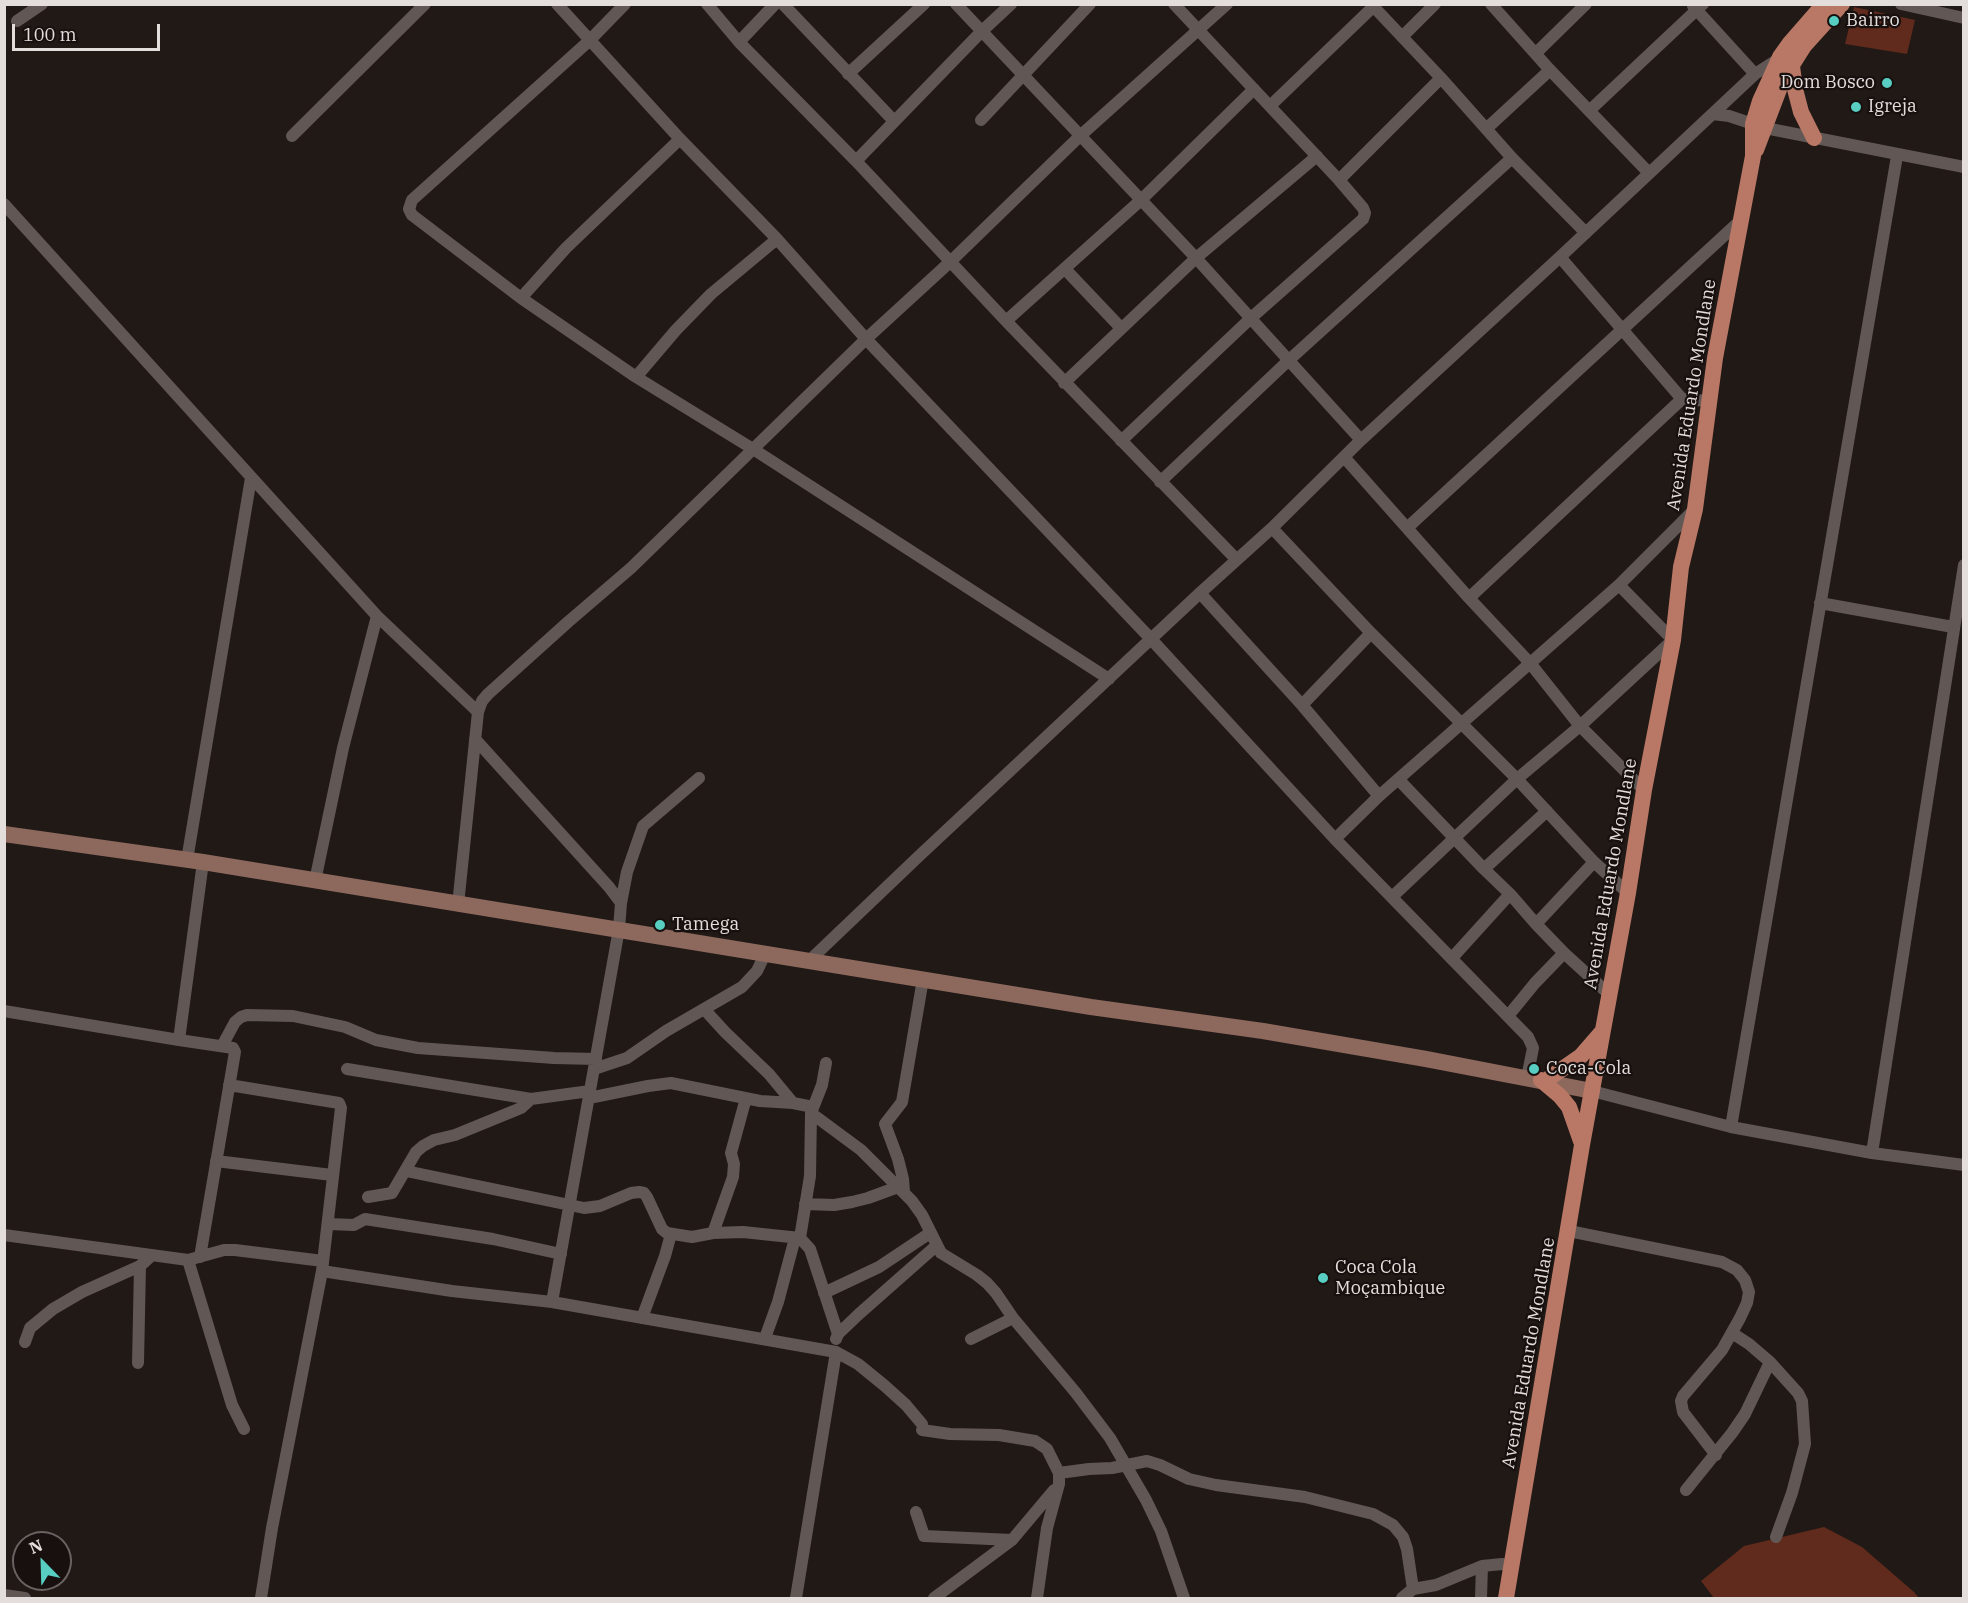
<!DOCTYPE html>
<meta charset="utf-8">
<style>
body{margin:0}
#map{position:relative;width:1968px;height:1603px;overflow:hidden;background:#201916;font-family:"IBM Plex Serif",serif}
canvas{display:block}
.frame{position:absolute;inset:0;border:6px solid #e3dddb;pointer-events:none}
.north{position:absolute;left:12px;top:1531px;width:60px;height:60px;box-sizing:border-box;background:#17100e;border:2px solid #696260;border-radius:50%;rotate:337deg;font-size:16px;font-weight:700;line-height:24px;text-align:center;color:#e3dddb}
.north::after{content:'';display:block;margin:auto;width:21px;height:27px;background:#57cec1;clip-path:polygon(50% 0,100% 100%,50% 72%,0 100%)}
.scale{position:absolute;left:12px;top:24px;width:148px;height:27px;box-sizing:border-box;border:3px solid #e3dddb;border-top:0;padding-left:8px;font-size:18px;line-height:21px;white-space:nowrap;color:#e3dddb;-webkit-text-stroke:4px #17100e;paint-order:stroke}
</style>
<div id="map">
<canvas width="1968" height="1603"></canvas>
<div class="frame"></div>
<div class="north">N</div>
<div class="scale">100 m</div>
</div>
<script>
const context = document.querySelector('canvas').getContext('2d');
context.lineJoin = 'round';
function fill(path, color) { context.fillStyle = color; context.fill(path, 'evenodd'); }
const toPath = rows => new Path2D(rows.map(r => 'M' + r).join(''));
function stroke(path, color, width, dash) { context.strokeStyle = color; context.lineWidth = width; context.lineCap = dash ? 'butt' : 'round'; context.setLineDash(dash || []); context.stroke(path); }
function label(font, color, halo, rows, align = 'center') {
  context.font = font + ' "IBM Plex Serif",serif'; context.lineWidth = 4.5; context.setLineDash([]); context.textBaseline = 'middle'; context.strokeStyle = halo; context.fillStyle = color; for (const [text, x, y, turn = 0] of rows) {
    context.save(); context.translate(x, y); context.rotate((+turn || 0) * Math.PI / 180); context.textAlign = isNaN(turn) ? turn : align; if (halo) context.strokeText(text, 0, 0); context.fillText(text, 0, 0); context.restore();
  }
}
fill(toPath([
 [1854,7,1915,20,1907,54,1845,44],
 [1824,1527,1862,1547,1914,1592,1919,1598,1714,1598,1701,1581,1744,1546]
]), '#602a1c');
stroke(toPath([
 [557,4,680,139,777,239,866,339,1151,639,1335,839,1528,1037,1533,1048,1527,1078],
 [625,4,589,41,412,200,409,209,412,215,521,298,636,377,753,449,1109,679],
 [707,4,739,42,856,161,1006,321,1236,559],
 [783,4,894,121],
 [956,4,1196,258,1361,440],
 [1371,4,1441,78,1512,158,1586,233],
 [1491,4,1550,70,1649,173],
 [1901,4,1964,18],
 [1693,6,1755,74],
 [17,21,42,4],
 [1402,37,1435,4],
 [739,42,775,4],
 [1536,53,1586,4],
 [848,74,924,4],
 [1270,106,1373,7],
 [1589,111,1703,4],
 [1713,114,1729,116,1765,128,1964,167],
 [981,120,1090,4],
 [1486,129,1550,70],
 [292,136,425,4],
 [856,161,981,32,1011,4],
 [1339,180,1441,78],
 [4,204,377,616,478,712],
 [1560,257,1682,399,1709,401],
 [1065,269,1121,328],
 [521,298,566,248,680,139],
 [1006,321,1141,200,1254,89],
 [636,377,676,330,711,294,777,239],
 [1064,383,1196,258,1317,156],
 [1121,441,1251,318,1363,219,1365,213,1363,208,1339,180,1174,4],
 [1344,457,1469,598,1530,663,1580,726,1644,790],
 [1160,482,1289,360,1512,158],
 [1272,528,1371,633,1517,779,1594,862,1628,893],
 [1407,528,1741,220],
 [1200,593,1302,705,1379,796],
 [1469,598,1682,399],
 [1820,603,1953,627],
 [1302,705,1371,633],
 [475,739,609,887,621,903,619,929,552,1302],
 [1398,779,1484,869,1510,894,1536,924,1564,953,1610,995],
 [1335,839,1379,796,1619,585,1694,510],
 [187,860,251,478],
 [1484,869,1547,811],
 [315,881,343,748,377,616],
 [1392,897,1517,779,1580,726,1673,640,1619,585],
 [621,903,627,872,643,826,699,778],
 [458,905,478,712,482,701,488,694,568,622,631,568,866,339,950,262,1080,136,1227,4],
 [1536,924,1594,862],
 [1452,958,1510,894],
 [810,960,918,857,1200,593,1272,528,1361,440,1560,257,1755,74,1780,58],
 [704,1009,725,1032,769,1074,793,1103],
 [4,1011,179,1040,203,862],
 [1508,1016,1535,983,1564,953],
 [179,1040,233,1048,235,1052,200,1257],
 [222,1046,235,1022,241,1017,247,1015,293,1016,345,1027,376,1040,418,1048,554,1058,596,1059],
 [347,1069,531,1099,590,1091],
 [594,1069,627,1058,666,1031,742,987,757,971,766,952],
 [229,1085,339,1103,341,1108,322,1271,272,1528,261,1598],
 [1592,1091,1731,1127,1872,1153,1964,1165],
 [589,1098,648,1086,671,1083,760,1101,793,1103,813,1107],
 [811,1113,861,1150,912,1201,922,1215,941,1253,977,1275,987,1283,996,1293,1013,1318,1076,1393,1110,1438,1146,1500,1161,1531,1184,1598],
 [1731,1127,1897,156],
 [1872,1153,1964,565],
 [216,1161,332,1175],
 [406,1171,584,1208,600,1206,631,1193,639,1192,644,1193,647,1197,662,1229,667,1233,692,1237,713,1233,743,1232,800,1238,810,1249,838,1334],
 [904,1192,903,1179,898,1159,885,1124,902,1102,923,979],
 [368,1197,392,1193,416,1152,423,1146,434,1140,455,1135,521,1108,531,1099],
 [805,1204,834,1205,852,1202,868,1198,898,1187],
 [328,1224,354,1225,365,1219,493,1239,561,1254],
 [1569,1231,1722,1262,1737,1270,1745,1280,1749,1292,1747,1303,1740,1318,1722,1350,1683,1396,1681,1401,1683,1412,1716,1455],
 [713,1233,733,1177,734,1164,731,1153,746,1098],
 [4,1235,188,1260,224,1250,235,1250,323,1261],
 [800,1238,810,1176,811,1113,822,1085,826,1063],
 [188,1260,232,1405,244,1429],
 [322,1271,452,1291,552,1302,836,1352,796,1598],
 [824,1293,879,1267,930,1233],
 [642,1318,665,1256,671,1234],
 [1732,1333,1749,1344,1770,1362,1798,1393,1802,1401,1805,1444,1792,1493,1776,1537],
 [765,1338,778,1302,795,1238],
 [836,1339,838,1334,859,1314,936,1246],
 [971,1339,1013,1318],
 [25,1342,30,1328,53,1309,82,1292,140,1266,151,1256],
 [836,1352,858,1364,885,1386,906,1405,922,1424],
 [138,1363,140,1266],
 [922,1430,950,1434,999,1435,1035,1441,1047,1449,1059,1473,1059,1484,1047,1528,1037,1598],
 [1059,1473,1089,1469,1112,1468,1147,1461,1160,1465,1189,1479,1216,1485,1305,1497,1373,1514,1393,1525,1403,1537,1407,1549,1413,1589],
 [1686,1490,1732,1433,1745,1414,1770,1362],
 [916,1512,924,1536,1012,1540],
 [4,1595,25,1598],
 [934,1598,1012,1540,1054,1490],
 [1402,1598,1413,1589,1436,1585,1482,1566,1502,1564,1512,1566],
 [1481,1598,1482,1566]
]), '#615855', 12);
stroke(toPath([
 [4,834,203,862,1091,1007,1263,1031,1426,1059,1592,1091]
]), '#8d685d', 16);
stroke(toPath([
 [1792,66,1795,89,1801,112,1814,138],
 [1756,150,1780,87,1792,65,1804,46,1842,4],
 [1541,1080,1560,1096,1569,1107,1581,1141],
 [1545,1081,1581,1056,1601,1033],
 [1506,1598,1582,1145,1628,893,1644,790,1673,640,1681,567,1695,509,1715,358,1753,156,1753,124,1760,101,1780,57,1790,43,1824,4]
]), '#b97765', 16);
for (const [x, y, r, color] of [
 [1834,21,6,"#57cec1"],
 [1887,83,6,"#57cec1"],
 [1856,107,6,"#57cec1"],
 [660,925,6,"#57cec1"],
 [1534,1069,6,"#57cec1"],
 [1323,1278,6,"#57cec1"]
]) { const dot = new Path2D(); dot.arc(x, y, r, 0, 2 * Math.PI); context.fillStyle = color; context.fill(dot); stroke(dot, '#17100e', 2); }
label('18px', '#e3dddb', '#17100e', [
 ["Bairro",1846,21],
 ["Dom Bosco",1875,83,"right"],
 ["Igreja",1868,107],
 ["Tamega",672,925],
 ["Coca-Cola",1546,1069],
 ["Coca Cola",1335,1268],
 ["Moçambique",1335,1289]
], 'left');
label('18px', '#e3dddb', '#17100e', [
 ["Avenida Eduardo Mondlane",1692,395,-81],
 ["Avenida Eduardo Mondlane",1611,874,-80],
 ["Avenida Eduardo Mondlane",1529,1353,-80]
]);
</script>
